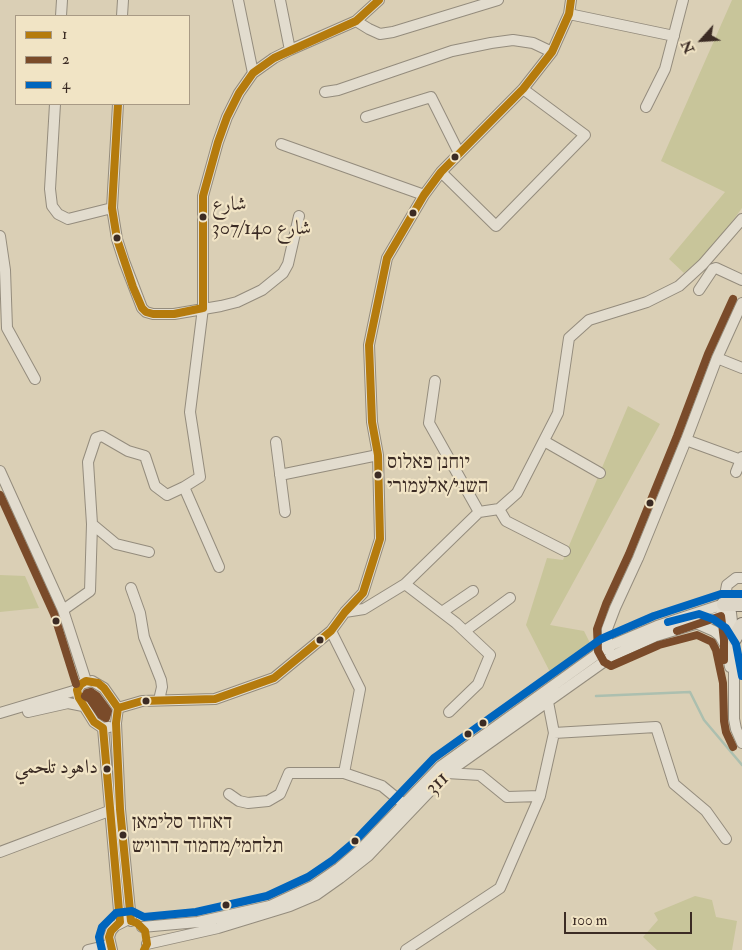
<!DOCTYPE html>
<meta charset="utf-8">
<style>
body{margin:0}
#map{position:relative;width:742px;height:950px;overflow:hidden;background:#dacfb5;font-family:"IM FELL Double Pica",serif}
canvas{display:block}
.legend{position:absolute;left:15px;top:15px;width:175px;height:90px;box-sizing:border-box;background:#f1e4c5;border:1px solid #a89a85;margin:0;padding:6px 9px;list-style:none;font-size:15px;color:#3b2b24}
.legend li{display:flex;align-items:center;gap:10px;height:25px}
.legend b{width:25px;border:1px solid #a89a85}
.north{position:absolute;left:677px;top:15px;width:50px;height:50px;-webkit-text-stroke:4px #f1e4c5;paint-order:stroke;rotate:244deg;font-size:14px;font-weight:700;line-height:20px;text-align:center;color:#3b2b24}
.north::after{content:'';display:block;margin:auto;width:18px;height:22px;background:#3b2b24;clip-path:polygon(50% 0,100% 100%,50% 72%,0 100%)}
.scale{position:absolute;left:564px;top:912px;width:128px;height:22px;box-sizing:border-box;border:2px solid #3b2b24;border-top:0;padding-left:6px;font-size:15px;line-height:18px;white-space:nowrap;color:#3b2b24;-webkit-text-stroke:4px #f1e4c5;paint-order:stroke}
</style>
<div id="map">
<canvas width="742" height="950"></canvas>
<ul class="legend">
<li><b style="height:6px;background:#b57b0d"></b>1</li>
<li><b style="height:6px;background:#7a4b2a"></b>2</li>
<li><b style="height:6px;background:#0065bd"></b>4</li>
</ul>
<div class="north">N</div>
<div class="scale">100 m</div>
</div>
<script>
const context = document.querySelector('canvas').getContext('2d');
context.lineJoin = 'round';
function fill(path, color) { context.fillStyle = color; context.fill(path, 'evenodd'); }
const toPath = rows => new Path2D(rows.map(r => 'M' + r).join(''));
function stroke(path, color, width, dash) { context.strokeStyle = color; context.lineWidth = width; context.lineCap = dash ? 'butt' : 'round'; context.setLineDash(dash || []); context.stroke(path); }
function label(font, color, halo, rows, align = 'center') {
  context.font = font + ' "IM FELL Double Pica",Amiri,"Frank Ruhl Libre",serif'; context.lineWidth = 4.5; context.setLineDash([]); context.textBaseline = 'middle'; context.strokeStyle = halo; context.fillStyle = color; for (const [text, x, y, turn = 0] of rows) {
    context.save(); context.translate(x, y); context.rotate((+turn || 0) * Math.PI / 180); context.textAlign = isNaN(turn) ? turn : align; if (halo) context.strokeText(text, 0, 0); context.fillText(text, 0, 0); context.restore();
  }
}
fill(toPath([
 [732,0,742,0,742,208,712,249,684,273,669,259,725,192,661,161],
 [628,406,660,424,550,625,584,631,592,647,550,672,526,625,547,558,563,560],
 [0,575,25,576,39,608,0,612],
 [695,896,712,900,716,917,737,921,732,950,657,950,643,937,658,920,654,913]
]), '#c8c59a');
stroke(toPath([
 [596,696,690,692,704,720,742,765]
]), '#acbfaf', 2.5);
const minor = toPath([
 [238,0,253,73],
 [280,0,290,50],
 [569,14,674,36],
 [61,16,62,0],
 [122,16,123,0],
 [356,21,369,29,380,34,393,32,498,0],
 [325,92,338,90,452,51,491,43,513,40,533,43,552,52],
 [55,104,50,189,52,206,58,214,68,219,112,208],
 [118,104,112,208,117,239,124,261,142,308,146,312,153,314,174,314,221,306,237,302,262,290,283,273,288,264,299,216],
 [646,107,665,69,683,0],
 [366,117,431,97,459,153],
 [281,144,424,195],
 [441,172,496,226,585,135,523,89],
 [0,236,5,270,7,328,35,379],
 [699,290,713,269,716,268,742,280],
 [717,358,742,368],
 [686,440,741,460],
 [544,441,600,473],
 [276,442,285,512],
 [0,471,63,610,86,681],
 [736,472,742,457],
 [280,475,378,455],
 [499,509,506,521,565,551],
 [479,512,499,509,517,493,558,413,569,338,589,320,647,302,679,286,703,264,742,219],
 [92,524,116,544,149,552],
 [219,567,184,487,200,477,190,412,203,308,203,196,218,142,227,117,239,93,253,73,274,58,290,50,356,21,379,0],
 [405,584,456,623,490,655,478,684,449,712],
 [131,588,140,613,144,637,161,680,162,687,159,700],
 [728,609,731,613,734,639,734,719,736,729,742,743],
 [63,610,90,591,92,524,88,462,96,438,102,436,128,451,145,456,155,486,167,495,184,487],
 [345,612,364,609,405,584,479,512,429,423,435,381],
 [442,612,473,591],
 [698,624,714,631,720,636,724,643],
 [331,631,360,689,344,773,382,786,404,804],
 [465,631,510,598],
 [609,650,607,647,607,629,615,608,638,558,686,440,717,358,742,303],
 [730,667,721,616,727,585,736,578,742,578],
 [77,690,79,698,94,722,103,728,109,727],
 [118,708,142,701,215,699,274,678,331,631,345,612,363,593,380,539,378,455,372,422,369,345,387,258,424,195,441,172,523,89,552,52,569,14,571,0],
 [28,712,68,703,83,706],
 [0,713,77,690,81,684,92,681,104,688,118,708,116,723,120,809,131,921],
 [103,728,120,922],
 [554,733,656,727,674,784,706,811,726,839],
 [447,773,480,775,507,797,540,796],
 [229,794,239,801,248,803,268,801,280,794,289,773,344,773],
 [0,852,109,811],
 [142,927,198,922,270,906,313,886,339,868,360,850,441,766,607,647,657,626,724,604],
 [147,944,218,928,290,906,316,895,340,878,368,856,447,773,612,656,656,636,731,613],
 [88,950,109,945],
 [112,950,109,937,111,931,115,926,125,921],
 [406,950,500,888,540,796,554,733,548,702,545,698]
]);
const highway = toPath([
 [724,604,742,604],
 [734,639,742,625]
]);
stroke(minor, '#948c7d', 12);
stroke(highway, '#7f7669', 16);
stroke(minor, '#e2dcce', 10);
stroke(highway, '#ddd6c7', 14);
stroke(toPath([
 [118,104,112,208,117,239,133,287,142,308,146,312,153,314,174,314,203,308],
 [203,308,203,196,218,142,227,117,239,93,253,73,274,58,356,21,379,0],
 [118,708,142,701,215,699,274,678,331,631,345,612,363,593,380,539,378,455,372,422,369,345,387,258,424,195,441,172,523,89,552,52,569,14,571,0],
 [112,950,109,937,111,931,120,922,103,728,94,722,79,698,77,690,81,684,86,681,98,683,104,688,118,708,116,723,120,809,131,921,137,923,145,931,147,944,144,950]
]), '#b57b0d', 8);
stroke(toPath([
 [0,495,54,614,76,684],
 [677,631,721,616,724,640,724,660],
 [91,692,97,696,108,711,106,718,101,715,90,699,85,696,87,693,91,692],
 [733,747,726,732,724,721,723,683,716,650,712,642,697,635,659,645,611,666,604,662,598,651,597,629,606,604,629,554,677,436,708,354,733,299]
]), '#7a4b2a', 8);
stroke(toPath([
 [668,622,699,614,713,619,726,628,736,644,742,676],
 [102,950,99,937,102,927,116,913,132,911,144,917,196,912,267,896,308,877,333,860,353,843,434,758,601,639,654,616,721,594,742,594]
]), '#0065bd', 8);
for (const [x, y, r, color] of [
 [455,157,4.5,"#3b2b24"],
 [413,213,4.5,"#3b2b24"],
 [203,217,4.5,"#3b2b24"],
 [117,238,4.5,"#3b2b24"],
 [378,475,4.5,"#3b2b24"],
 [650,503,4.5,"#3b2b24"],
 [56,621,4.5,"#3b2b24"],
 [320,640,4.5,"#3b2b24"],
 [146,701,4.5,"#3b2b24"],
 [483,723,4.5,"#3b2b24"],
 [468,734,4.5,"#3b2b24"],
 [107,769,4.5,"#3b2b24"],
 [123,835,4.5,"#3b2b24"],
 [355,841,4.5,"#3b2b24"],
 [226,905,4.5,"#3b2b24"]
]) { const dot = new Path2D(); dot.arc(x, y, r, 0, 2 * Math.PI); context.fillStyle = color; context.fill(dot); stroke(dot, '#f1e4c5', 2); }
label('20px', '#3b2b24', '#f1e4c5', [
 ["شارع",212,206],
 ["307/شارع 140",212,230],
 ["יוחנן פאלוס",387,464],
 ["השני/אלעמורי",387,488],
 ["داهود تلحمي",98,769,"right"],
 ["דאהוד סלימאן",132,824],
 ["תלחמי/מחמוד דרוויש",132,848]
], 'left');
label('21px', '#3b2b24', '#f1e4c5', [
 ["311",438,784,-44]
]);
</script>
